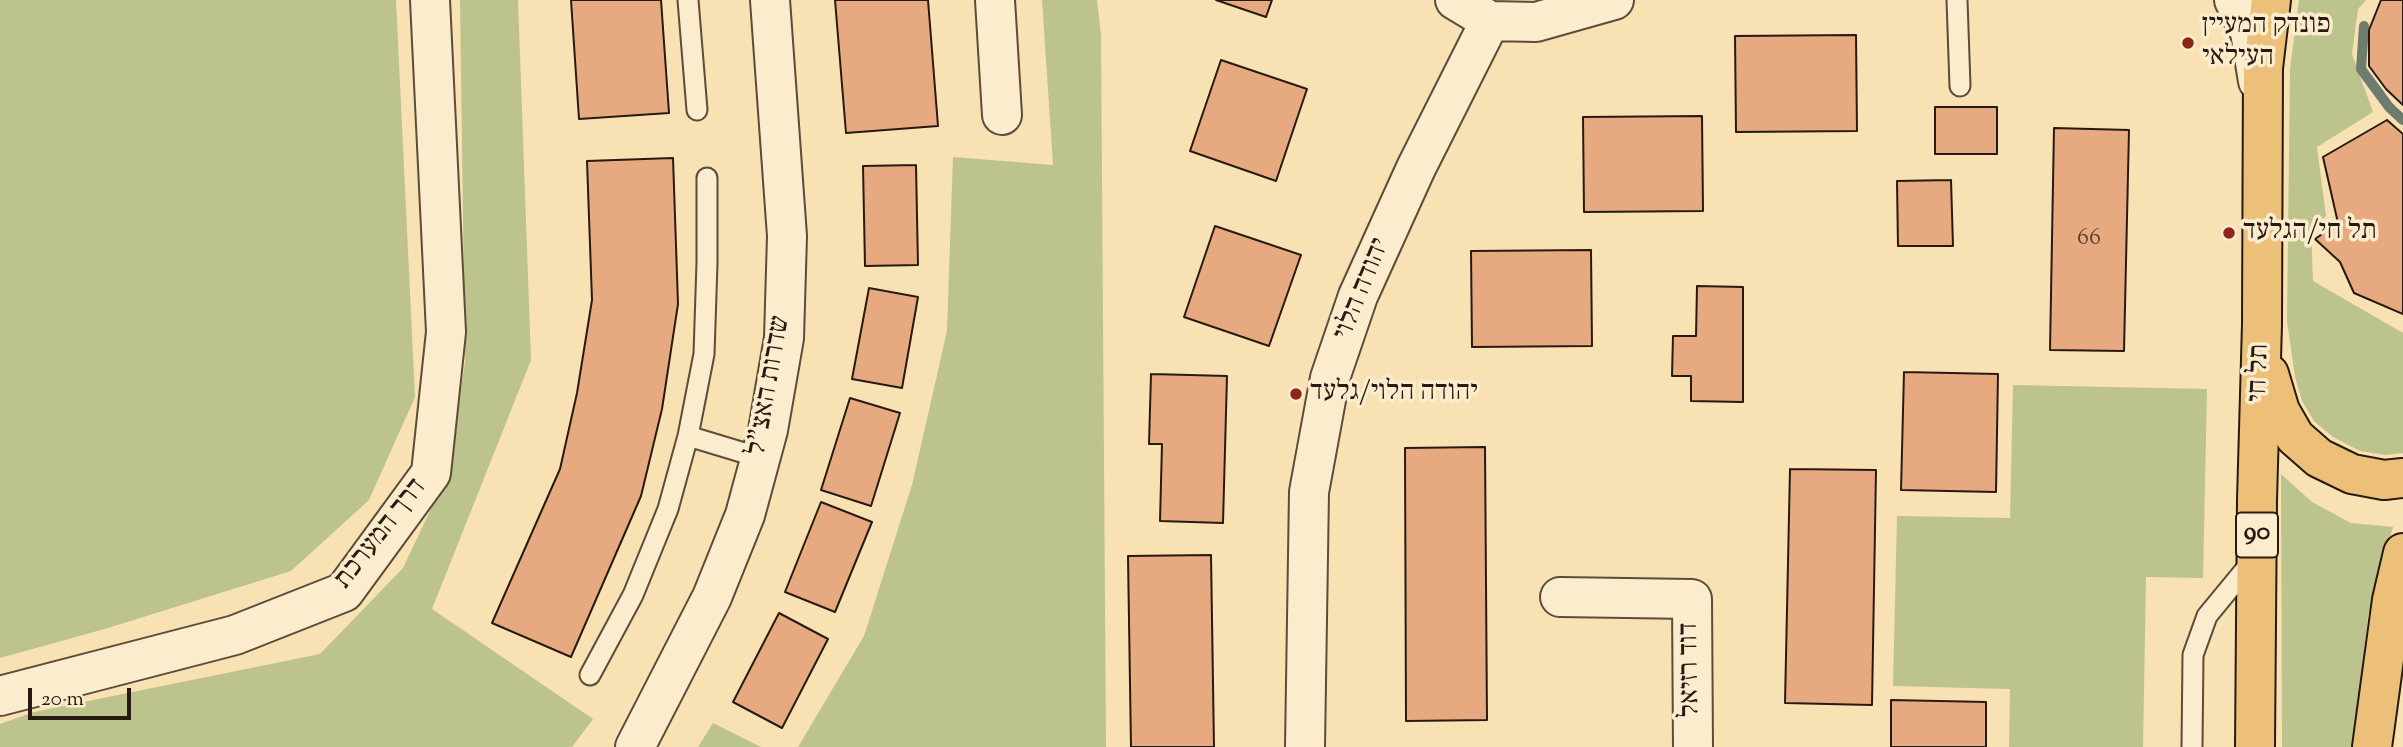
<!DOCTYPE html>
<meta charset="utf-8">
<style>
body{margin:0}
#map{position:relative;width:2403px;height:747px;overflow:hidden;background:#f8e1b2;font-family:"Sorts Mill Goudy",serif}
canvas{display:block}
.scale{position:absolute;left:28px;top:688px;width:103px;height:32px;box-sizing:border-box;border:4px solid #271a13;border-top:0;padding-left:9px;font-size:21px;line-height:24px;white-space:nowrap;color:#271a13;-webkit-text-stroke:5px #faeccd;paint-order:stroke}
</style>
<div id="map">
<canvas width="2403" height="747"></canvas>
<div class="scale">20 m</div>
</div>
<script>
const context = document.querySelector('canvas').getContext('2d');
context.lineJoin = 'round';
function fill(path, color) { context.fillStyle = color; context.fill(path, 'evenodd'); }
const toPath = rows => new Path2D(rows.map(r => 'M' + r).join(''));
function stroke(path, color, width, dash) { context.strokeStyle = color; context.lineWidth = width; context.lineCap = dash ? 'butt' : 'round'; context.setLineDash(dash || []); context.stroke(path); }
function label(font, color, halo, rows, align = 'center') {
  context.font = font + ' "Sorts Mill Goudy","Frank Ruhl Libre",serif'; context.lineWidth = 7; context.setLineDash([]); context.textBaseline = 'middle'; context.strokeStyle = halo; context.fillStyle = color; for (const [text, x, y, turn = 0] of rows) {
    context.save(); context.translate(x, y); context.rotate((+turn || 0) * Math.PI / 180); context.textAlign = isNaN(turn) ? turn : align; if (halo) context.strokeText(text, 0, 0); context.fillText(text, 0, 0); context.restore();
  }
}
fill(toPath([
 [0,0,396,0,415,397,369,500,291,571,108,628,0,658],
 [460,0,518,0,531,360,432,609,593,719,572,747,0,747,0,724,34,712,320,654,403,568,448,473,465,362],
 [1042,0,1097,0,1101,35,1106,747,798,747,864,636,912,485,947,331,953,157,1053,165],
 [2299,0,2366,0,2358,9,2352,54,2373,112,2317,147,2326,216,2311,228,2313,281,2403,333,2403,453,2385,455,2360,451,2333,437,2314,421,2302,401,2295,377,2287,321,2290,69],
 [2013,385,2207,389,2203,578,2146,577,2143,747,2009,747,2010,689,1893,686,1897,516,2010,518],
 [2281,474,2312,502,2351,523,2393,527,2368,616,2353,747,2282,747],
 [713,723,761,747,698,747]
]), '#bcc38d');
stroke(toPath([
 [2364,26,2361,69,2389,107,2403,120]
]), '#6e7c6e', 10);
const building = toPath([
 [571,0,661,0,669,113,579,119,571,0],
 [835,0,928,0,938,126,846,133,835,0],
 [1216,0,1272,0,1266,17,1216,0],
 [2381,0,2403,0,2403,105,2386,89,2369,66,2369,30,2381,0],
 [1856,35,1857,131,1736,132,1735,36,1856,35],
 [1221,60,1307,89,1276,181,1190,151,1221,60],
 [1935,107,1997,107,1997,154,1935,154,1935,107],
 [1702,116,1703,211,1584,212,1583,117,1702,116],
 [2387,120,2403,134,2403,314,2354,293,2340,262,2315,239,2338,223,2323,157,2387,120],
 [2054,128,2129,130,2124,351,2050,350,2054,128],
 [673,158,678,304,662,409,641,496,571,657,492,623,560,469,577,393,592,300,587,161,673,158],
 [916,165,918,265,865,266,863,166,916,165],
 [1951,180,1953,246,1898,246,1897,181,1951,180],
 [1215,226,1301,255,1269,346,1184,317,1215,226],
 [1591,250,1592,346,1472,347,1471,251,1591,250],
 [1697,286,1743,287,1743,402,1691,401,1691,376,1672,376,1673,336,1696,336,1697,286],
 [869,288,918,297,902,388,852,379,869,288],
 [1904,372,1998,374,1996,492,1901,490,1904,372],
 [1151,374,1227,376,1223,523,1160,521,1162,444,1149,444,1151,374],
 [850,398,900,413,871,506,821,490,850,398],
 [1485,447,1487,720,1406,721,1405,448,1485,447],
 [1790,469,1876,470,1872,705,1785,703,1790,469],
 [821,502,872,522,835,612,785,592,821,502],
 [1211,555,1214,747,1131,747,1128,556,1211,555],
 [779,613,828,639,782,728,733,702,779,613],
 [1891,700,1986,702,1986,747,1891,747,1891,700]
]);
fill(building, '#e7aa80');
stroke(building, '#271a13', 2);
const service = toPath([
 [688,0,697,110],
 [1957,0,1960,86],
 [688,436,761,458],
 [590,675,633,595,668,509,688,436,704,354,707,263,707,178],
 [2192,747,2193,655,2207,616,2254,559]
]);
const minor = toPath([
 [995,0,1002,115],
 [1560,597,1692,599,1693,747],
 [0,696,235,635,344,592,431,473,446,332,430,0],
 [635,747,712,597,745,515,768,430,784,338,787,236,770,0]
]);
const tertiary = toPath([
 [1455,0,1490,21,1536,22,1614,0],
 [2234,0,2250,32,2258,81],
 [1305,747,1309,492,1330,378,1358,296,1416,168,1490,21]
]);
const trunk = toPath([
 [2269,374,2280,411,2295,437,2319,458,2352,474,2384,480,2403,478],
 [2255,747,2257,500,2262,324,2263,68,2271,0],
 [2372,747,2392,600,2403,553]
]);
stroke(service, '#5b4c3b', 23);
stroke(minor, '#5b4c3b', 42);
stroke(tertiary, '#5b4c3b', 42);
stroke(trunk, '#271a13', 42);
stroke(service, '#faeccd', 19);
stroke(minor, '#faeccd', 38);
stroke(tertiary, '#faeccd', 38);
stroke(trunk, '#ecc079', 38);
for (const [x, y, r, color] of [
 [2188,43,7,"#8f2418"],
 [2229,233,7,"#8f2418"],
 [1296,394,7,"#8f2418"]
]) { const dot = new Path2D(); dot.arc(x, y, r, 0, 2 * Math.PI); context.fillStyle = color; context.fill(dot); stroke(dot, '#faeccd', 2.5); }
label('24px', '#573e2e', null, [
 ["66",2089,240]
]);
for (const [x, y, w] of [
 [2257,535,42]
]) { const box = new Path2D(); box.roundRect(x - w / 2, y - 22.5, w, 45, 5); context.fillStyle = '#faeccd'; context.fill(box); stroke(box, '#271a13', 2); }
label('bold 26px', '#271a13', null, [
 ["90",2257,535]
]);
label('28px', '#271a13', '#faeccd', [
 ["פונדק המעיין",2202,27],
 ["העילאי",2202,59],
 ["תל חי/הגלעד",2243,233],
 ["יהודה הלוי/גלעד",1310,394]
], 'left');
label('28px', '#271a13', '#faeccd', [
 ["יהודה הלוי",1364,290,-68],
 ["תל חי",2261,373,-88],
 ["שדרות האצ\"ל",771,386,-80],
 ["דרך המערכת",382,535,-52],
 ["דוד רזיאל",1692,670,-91]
]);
</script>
